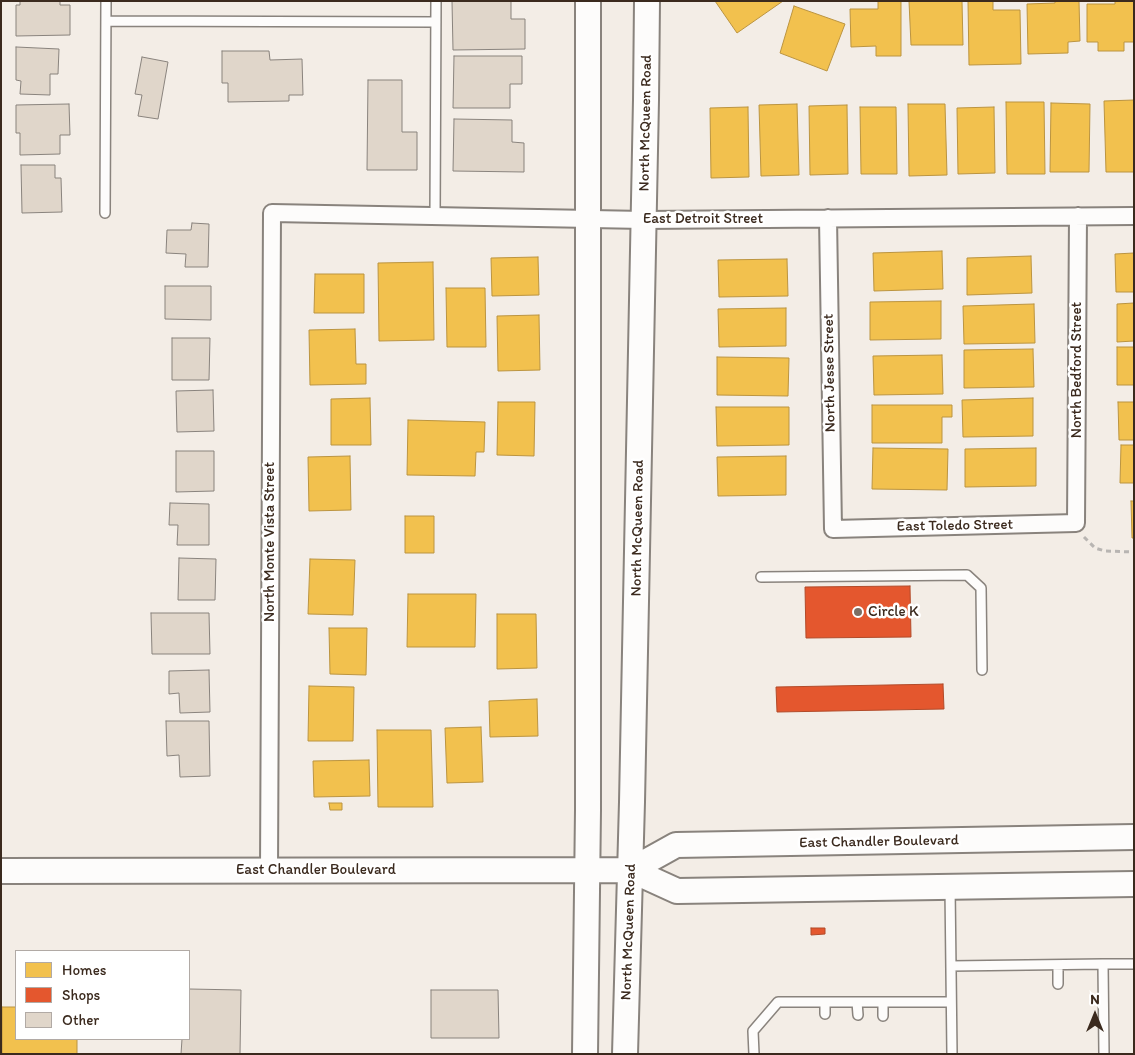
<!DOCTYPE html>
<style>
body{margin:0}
#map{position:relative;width:1135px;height:1055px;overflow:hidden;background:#f3ede6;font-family:Itim,sans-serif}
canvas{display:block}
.frame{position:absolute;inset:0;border:2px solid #3b2a1e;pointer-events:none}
.legend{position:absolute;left:15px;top:950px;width:175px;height:90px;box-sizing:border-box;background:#fff;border:1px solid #b1aaa5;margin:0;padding:6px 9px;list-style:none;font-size:15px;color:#3b2a1e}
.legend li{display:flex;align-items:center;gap:10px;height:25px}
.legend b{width:25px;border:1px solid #b1aaa5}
.north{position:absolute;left:1070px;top:990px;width:50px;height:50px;-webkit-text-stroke:4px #fff;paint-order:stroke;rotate:0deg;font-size:14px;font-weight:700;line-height:20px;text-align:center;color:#3b2a1e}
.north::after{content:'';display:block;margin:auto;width:18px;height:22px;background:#3b2a1e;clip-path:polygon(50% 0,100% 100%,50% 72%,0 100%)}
</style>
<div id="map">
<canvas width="1135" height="1055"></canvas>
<div class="frame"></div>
<ul class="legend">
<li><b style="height:14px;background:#f2c14e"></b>Homes</li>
<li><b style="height:14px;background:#e4572e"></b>Shops</li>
<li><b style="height:14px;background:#e0d6ca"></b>Other</li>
</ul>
<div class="north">N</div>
</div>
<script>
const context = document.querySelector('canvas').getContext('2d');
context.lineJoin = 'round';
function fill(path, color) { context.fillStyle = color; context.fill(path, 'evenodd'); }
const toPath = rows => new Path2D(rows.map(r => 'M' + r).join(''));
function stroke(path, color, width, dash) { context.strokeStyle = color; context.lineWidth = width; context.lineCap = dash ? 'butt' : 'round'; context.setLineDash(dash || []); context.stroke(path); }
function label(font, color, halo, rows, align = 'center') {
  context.font = font + ' Itim,sans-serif'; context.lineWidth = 5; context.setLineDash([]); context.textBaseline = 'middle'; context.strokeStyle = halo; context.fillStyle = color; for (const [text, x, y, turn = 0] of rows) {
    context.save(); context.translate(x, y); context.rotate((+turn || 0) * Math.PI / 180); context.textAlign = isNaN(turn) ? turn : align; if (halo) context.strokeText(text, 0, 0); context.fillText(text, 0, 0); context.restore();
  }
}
const homes = toPath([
 [715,1,783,1,737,33,715,1],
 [878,1,901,1,901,56,876,56,876,46,851,47,850,9,878,9,878,1],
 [909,1,962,1,963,45,911,45,909,1],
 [968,1,993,1,993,10,1020,10,1021,64,969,65,968,1],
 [1055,1,1079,1,1080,41,1068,42,1068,53,1028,54,1027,4,1055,3,1055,1],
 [1115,1,1134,1,1134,42,1124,42,1124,51,1098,51,1098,42,1087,42,1087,4,1115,4,1115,1],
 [794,6,845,24,827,71,780,53,794,6],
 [1134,100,1134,172,1106,172,1104,101,1134,100],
 [1006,102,1044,102,1045,174,1007,174,1006,102],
 [1051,103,1090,104,1089,172,1050,172,1051,103],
 [797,104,799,175,761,176,759,105,797,104],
 [908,104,945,104,947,175,909,176,908,104],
 [847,105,848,174,810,175,809,106,847,105],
 [748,107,749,177,711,178,710,108,748,107],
 [860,107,896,107,897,174,861,174,860,107],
 [994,107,995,173,958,174,957,108,994,107],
 [942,251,943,289,874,291,873,253,942,251],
 [1134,253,1134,292,1116,292,1115,254,1134,253],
 [1031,256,1032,293,967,295,967,258,1031,256],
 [538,257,539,295,492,296,491,258,538,257],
 [787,259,788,296,719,297,718,260,787,259],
 [433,262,434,340,379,341,378,263,433,262],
 [315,274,364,274,364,313,314,313,315,274],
 [446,288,485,288,486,347,447,347,446,288],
 [941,301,941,339,870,340,870,302,941,301],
 [1134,303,1134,341,1117,342,1117,304,1134,303],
 [1034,304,1035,343,964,344,963,306,1034,304],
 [786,308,786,346,719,347,718,309,786,308],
 [539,315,540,370,498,371,497,316,539,315],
 [355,329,356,364,366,364,366,384,310,385,309,330,355,329],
 [1117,347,1134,347,1134,385,1117,385,1117,347],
 [1033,349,1034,387,964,388,964,350,1033,349],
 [942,355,943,394,874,395,873,356,942,355],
 [717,357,789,358,788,396,717,395,717,357],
 [370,398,371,445,331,445,331,399,370,398],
 [1033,398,1033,436,963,437,962,400,1033,398],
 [498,402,535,402,534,456,497,455,498,402],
 [1118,402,1134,402,1134,440,1119,440,1118,402],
 [872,405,952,405,952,417,942,417,942,443,872,443,872,405],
 [716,407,789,407,789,445,717,446,716,407],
 [408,420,485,422,484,452,476,452,475,476,407,475,408,420],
 [1121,445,1134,445,1134,483,1120,483,1121,445],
 [873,448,948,449,947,490,872,489,873,448],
 [1036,448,1036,486,965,487,965,449,1036,448],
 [350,456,351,510,309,511,308,457,350,456],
 [786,456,786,495,718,496,717,457,786,456],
 [1131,501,1134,501,1134,538,1132,538,1131,501],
 [405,516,434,516,434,553,405,553,405,516],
 [310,559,355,560,353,615,308,614,310,559],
 [408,594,476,594,475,647,407,647,408,594],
 [497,614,536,614,537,668,497,669,497,614],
 [329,628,367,628,366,675,330,674,329,628],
 [309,686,354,687,353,741,308,741,309,686],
 [537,699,538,736,490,737,489,701,537,699],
 [481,727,483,782,447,783,445,728,481,727],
 [377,730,431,730,433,807,378,807,377,730],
 [369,760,370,796,314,797,313,761,369,760],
 [329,803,342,803,342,810,330,810,329,803],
 [2,1007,16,1007,16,1039,77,1039,77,1054,2,1054,2,1007]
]);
fill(homes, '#f2c14e');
stroke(homes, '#bb9440', 1);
const shops = toPath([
 [910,586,911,637,806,638,805,587,910,586],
 [943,684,944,709,777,712,776,687,943,684],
 [811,928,825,928,825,934,811,935,811,928]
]);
fill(shops, '#e4572e');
stroke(shops, '#b14a29', 1);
const building = toPath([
 [20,1,60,1,60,5,70,5,70,35,16,36,16,5,20,5,20,1],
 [452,1,511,1,511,19,525,19,525,49,453,50,452,1],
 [16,47,59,49,58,74,50,74,50,95,20,94,21,81,16,80,16,47],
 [222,51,269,51,270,60,302,59,303,95,289,95,289,101,228,102,228,83,222,83,222,51],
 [454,56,522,56,522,84,510,84,510,108,453,108,454,56],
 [142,57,168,62,158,119,138,116,142,95,135,94,142,57],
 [368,80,402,80,402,132,417,132,417,170,367,170,368,80],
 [69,104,70,135,60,135,60,154,20,155,20,133,16,133,16,105,69,104],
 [454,119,512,120,512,142,524,143,524,172,453,171,454,119],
 [21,165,55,165,55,178,61,178,62,212,22,213,21,165],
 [192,223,209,224,208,267,185,267,186,254,166,253,167,230,191,230,192,223],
 [165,286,211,286,211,320,165,319,165,286],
 [172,338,210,338,209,380,172,380,172,338],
 [213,390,214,431,177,432,176,391,213,390],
 [176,451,214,451,214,491,176,492,176,451],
 [170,503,209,504,209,545,177,545,178,525,169,525,170,503],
 [179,558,216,559,215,600,178,600,179,558],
 [151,613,209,613,210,654,152,654,151,613],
 [209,670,210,712,180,713,179,693,169,694,169,671,209,670],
 [166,721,209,721,210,776,180,777,179,755,167,756,166,721],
 [189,989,241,990,240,1054,181,1054,182,1039,189,1039,189,989],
 [431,990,498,990,499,1038,431,1038,431,990]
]);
fill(building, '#e0d6ca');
stroke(building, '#89837d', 1);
const service = toPath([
 [106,21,436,22],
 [105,213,106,1],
 [435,216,436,1],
 [761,577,967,575,981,588,982,670],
 [950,887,952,1054],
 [1058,965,1058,984],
 [951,966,1103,964],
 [825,1002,825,1014],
 [857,1002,858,1015],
 [883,1002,951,1002],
 [754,1054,753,1031,778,1002,883,1002,883,1016],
 [1104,1054,1103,964,1134,964]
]);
const minor = toPath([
 [828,218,833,529,1076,523,1078,216],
 [269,870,272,213,644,220,1134,216]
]);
const secondary = toPath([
 [631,870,676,845,1134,837],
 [1,871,631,870,677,891,1134,884],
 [585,1054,588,810,588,1],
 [625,1054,632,802,646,100,647,1]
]);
stroke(service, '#89837d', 12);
stroke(minor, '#89837d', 20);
stroke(secondary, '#89837d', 28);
stroke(toPath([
 [1084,537,1095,548,1105,551,1134,552]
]), '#b8b5b2', 3, [5, 4]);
stroke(service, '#fdfcfb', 9);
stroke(minor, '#fdfcfb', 16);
stroke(secondary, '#fdfcfb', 24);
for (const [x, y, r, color] of [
 [858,612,5,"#7b6e64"]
]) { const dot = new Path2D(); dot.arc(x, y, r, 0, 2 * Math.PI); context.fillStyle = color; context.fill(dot); stroke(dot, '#fff', 2); }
label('15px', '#3b2a1e', '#fff', [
 ["North McQueen Road",646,123,-89],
 ["East Detroit Street",703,219],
 ["North Bedford Street",1077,370,-90],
 ["North Jesse Street",830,373,-91],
 ["East Toledo Street",955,526,-1],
 ["North McQueen Road",638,528,-89],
 ["North Monte Vista Street",270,542,-90],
 ["East Chandler Boulevard",879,842,-1],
 ["East Chandler Boulevard",316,870],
 ["North McQueen Road",629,932,-88]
]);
label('15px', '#3b2a1e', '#fff', [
 ["Circle K",868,612]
], 'left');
</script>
